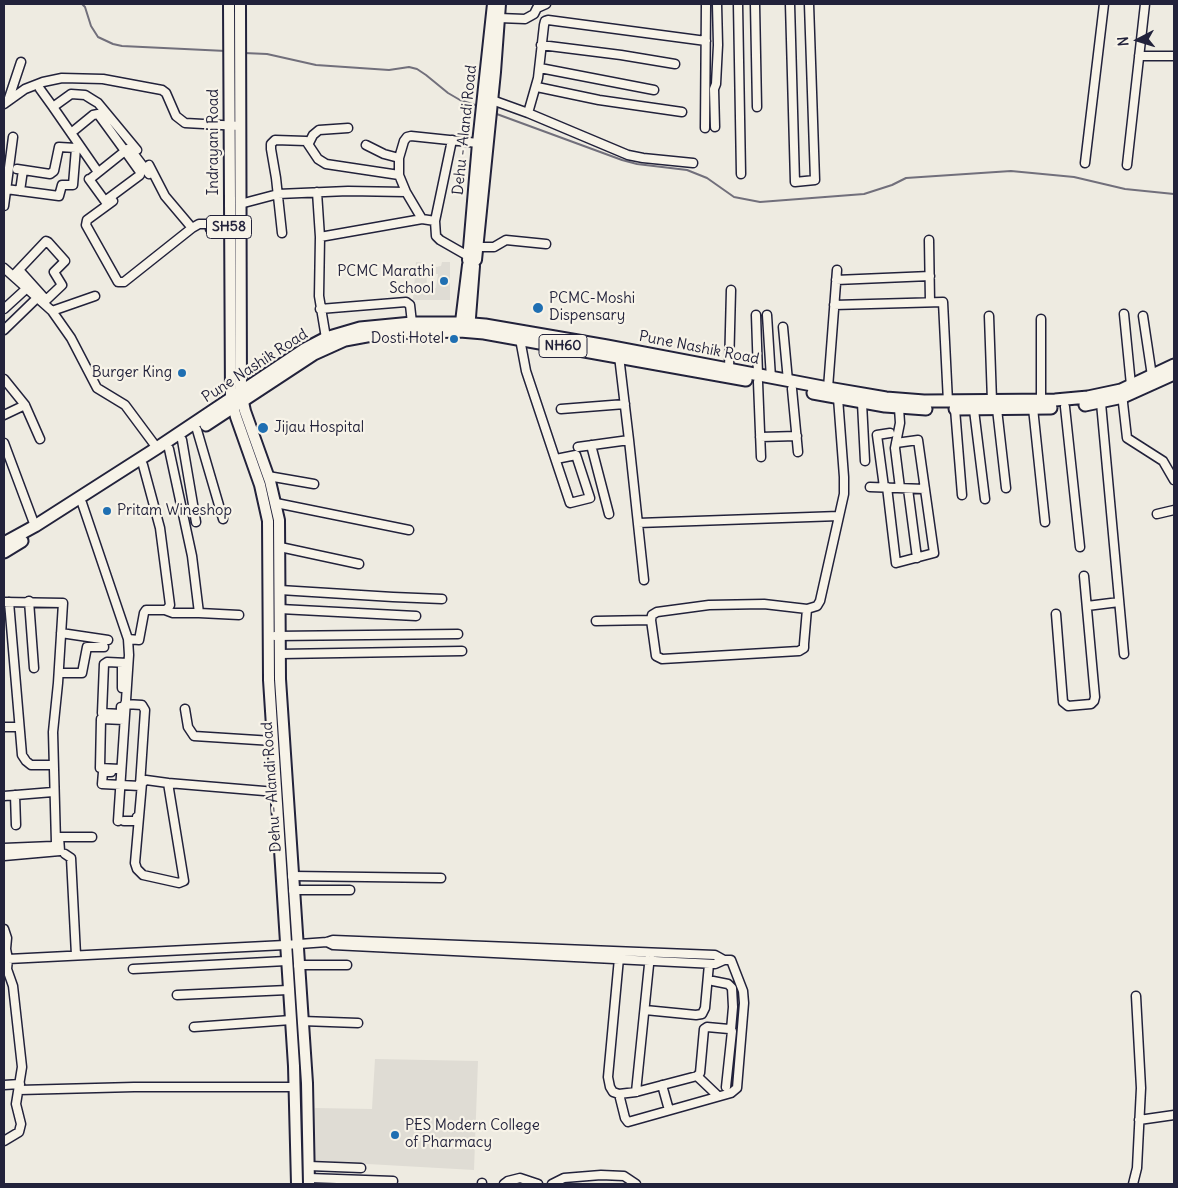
<!DOCTYPE html>
<style>
body{margin:0}
#map{position:relative;width:1178px;height:1188px;overflow:hidden;background:#eeebe1;font-family:Delius,sans-serif}
canvas{display:block}
.frame{position:absolute;inset:0;border:5px solid #22223b;pointer-events:none}
.north{position:absolute;left:1113px;top:15px;width:50px;height:50px;-webkit-text-stroke:4px #f7f3e8;paint-order:stroke;rotate:265deg;font-size:14px;font-weight:700;line-height:20px;text-align:center;color:#22223b}
.north::after{content:'';display:block;margin:auto;width:18px;height:22px;background:#22223b;clip-path:polygon(50% 0,100% 100%,50% 72%,0 100%)}
</style>
<div id="map">
<canvas width="1178" height="1188"></canvas>
<div class="frame"></div>
<div class="north">N</div>
</div>
<script>
const context = document.querySelector('canvas').getContext('2d');
context.lineJoin = 'round';
function fill(path, color) { context.fillStyle = color; context.fill(path, 'evenodd'); }
const toPath = rows => new Path2D(rows.map(r => 'M' + r).join(''));
function stroke(path, color, width, dash) { context.strokeStyle = color; context.lineWidth = width; context.lineCap = dash ? 'butt' : 'round'; context.setLineDash(dash || []); context.stroke(path); }
function label(font, color, halo, rows, align = 'center') {
  context.font = font + ' Delius,sans-serif'; context.lineWidth = 4.5; context.setLineDash([]); context.textBaseline = 'middle'; context.strokeStyle = halo; context.fillStyle = color; for (const [text, x, y, turn = 0] of rows) {
    context.save(); context.translate(x, y); context.rotate((+turn || 0) * Math.PI / 180); context.textAlign = isNaN(turn) ? turn : align; if (halo) context.strokeText(text, 0, 0); context.fillText(text, 0, 0); context.restore();
  }
}
fill(toPath([
 [416,262,426,263,427,287,436,288,438,274,436,274,436,267,441,266,442,262,450,262,450,300,413,300],
 [375,1059,478,1061,474,1170,314,1161,315,1108,372,1109]
]), '#dfdcd4');
stroke(toPath([
 [82,4,85,7,91,26,98,37,113,44,122,46,226,51],
 [244,53,267,54,316,65,389,70,409,67,417,69,426,75,448,93,460,100,478,106],
 [494,113,622,160,637,164,687,170,707,178,734,197,760,202,864,194,892,185,906,178,1011,171,1074,177,1125,189,1174,194]
]), '#716f7b', 2);
const minor = toPath([
 [738,4,741,174],
 [755,4,757,107],
 [790,4,795,182,815,180,809,4],
 [499,18,525,19,534,14,537,8,546,4],
 [541,45,621,55,675,64],
 [1139,56,1174,56],
 [540,68,654,90],
 [537,87,599,100,682,112],
 [40,89,53,107,71,94,85,95,93,100,98,103,137,150],
 [492,100,528,113],
 [8,101,21,62],
 [4,104,25,89,43,82,62,78,103,79,162,90,166,93,176,116,185,123,240,126],
 [53,107,98,172],
 [715,127,714,89,716,84,718,45,717,4],
 [705,128,706,4],
 [71,133,93,115,98,114,125,151,140,172,140,175,105,201,89,179,90,179,125,151,127,149,130,149,149,174],
 [309,143,313,135,319,130,348,128],
 [366,145,384,154,399,158,399,175,406,192],
 [399,158,404,141,407,137,411,136,478,143],
 [693,163,643,158,628,155,528,113,538,78,544,25,545,21,548,20,706,41],
 [1085,163,1104,4],
 [149,165,165,196,192,228,199,224,207,224,213,228],
 [1127,165,1145,4],
 [6,189,59,196,62,185,73,185,76,148,59,147,54,171,50,174,17,169],
 [20,191,23,170],
 [317,192,320,237],
 [113,201,87,220,86,225,118,282,124,282,192,228],
 [240,204,278,194,348,191,406,192,422,219],
 [4,206,13,137],
 [435,221,452,140],
 [210,229,235,228],
 [282,233,276,178,271,149,271,144,275,140,306,141,318,159,326,164,399,175],
 [929,240,930,302],
 [477,247,494,247,506,240,546,244],
 [4,268,52,311,71,338,97,388,125,405,157,448],
 [19,270,46,300],
 [13,276,46,241,48,242,65,261,54,272,62,285,43,303],
 [836,280,930,276],
 [834,305,943,302,948,402],
 [4,309,27,288],
 [320,309,406,302,410,305,412,323],
 [52,311,95,296],
 [1124,314,1131,385],
 [756,315,758,375],
 [767,315,771,378],
 [989,316,992,401],
 [1143,316,1152,376],
 [1041,319,1041,400],
 [783,327,788,381],
 [4,330,37,298],
 [326,338,319,296,320,237,422,219,435,221,436,236,440,240,468,256],
 [520,339,526,371,570,503,590,498,576,455,556,459],
 [619,356,629,440,644,580],
 [729,369,731,290],
 [4,379,25,405,4,415],
 [758,382,761,457],
 [828,388,837,270],
 [792,389,798,452],
 [1122,394,1127,438,1163,461,1174,480],
 [862,403,865,461],
 [1101,403,1124,654],
 [25,405,40,439],
 [1065,407,1080,547],
 [899,408,900,423,895,448,900,488],
 [1033,408,1045,522],
 [561,409,625,404],
 [955,409,962,495],
 [997,409,1006,488],
 [974,410,985,499],
 [197,430,223,519],
 [760,437,797,436],
 [182,440,196,522],
 [4,443,35,526],
 [591,445,609,514],
 [578,447,629,440],
 [268,476,314,484],
 [870,487,925,489],
 [884,487,877,435,890,433],
 [887,487,896,563,934,553,918,440,896,443],
 [908,489,917,558],
 [82,503,128,639,129,655,118,821],
 [276,503,409,530],
 [1157,514,1174,510],
 [638,523,839,516],
 [280,547,359,564],
 [280,590,393,597,442,599],
 [29,601,34,668],
 [4,602,63,603,58,683,53,732,56,843,53,846,4,848],
 [9,602,22,755,26,761,31,765,53,765],
 [1087,606,1119,602],
 [280,609,416,616],
 [807,609,804,644,804,648,799,651,662,659,656,656,651,620,652,615,657,612,709,605,764,604,807,609,817,606,820,601,844,494,844,477,838,398],
 [165,610,173,613,199,613,192,556,169,449],
 [199,613,239,615],
 [1056,614,1063,702,1068,706,1091,704,1094,701,1095,697,1084,576],
 [596,621,651,620],
 [61,633,108,640],
 [275,636,458,634],
 [128,639,139,640,144,613,146,610,165,610,168,608,170,605,160,528,143,465],
 [280,654,462,651],
 [59,673,82,673,87,647,104,647],
 [122,688,122,663],
 [125,704,142,705,145,710,140,785],
 [121,707,121,714,102,713,104,664,107,662,128,663],
 [185,709,188,727,194,736,273,741],
 [4,727,18,727],
 [120,769,100,768,101,719,124,720],
 [111,772,103,772,102,784,140,786],
 [168,783,146,780,142,783,135,863,137,869,143,875,179,883,184,881,168,783,276,792],
 [15,795,16,825],
 [4,796,53,792],
 [124,821,137,821,137,817],
 [59,837,92,837],
 [65,854,71,858,76,955],
 [4,856,60,851,59,837],
 [292,876,441,878],
 [293,890,350,890],
 [4,929,7,938,6,949,8,959,285,945,327,942,333,940,715,955,724,960],
 [327,942,333,945,715,964,724,960,731,960,743,991,744,1003,737,1088,731,1093,628,1122,625,1118,619,1094],
 [619,958,608,1077,610,1087,613,1092,619,1094,636,1092,697,1076,700,1073,704,1029,707,1027,729,1029,732,1031,726,1087],
 [4,959,8,959,7,969,13,986,22,1067,16,1104,21,1124,19,1132,4,1141],
 [298,965,347,965],
 [133,969,286,961],
 [713,981,728,984,732,988,733,1007,731,1030],
 [177,995,288,990],
 [645,1010,696,1015,702,1014,705,1008,709,964],
 [302,1021,358,1023],
 [194,1027,291,1020],
 [697,1076,718,1096],
 [4,1085,20,1084],
 [662,1085,669,1110],
 [19,1090,134,1087,295,1087],
 [636,1092,650,955],
 [1139,1120,1174,1115],
 [309,1166,361,1168],
 [309,1178,393,1181],
 [482,1184,482,1183],
 [504,1184,508,1181,520,1178,538,1184],
 [552,1184,564,1178,601,1175,624,1176,636,1184],
 [1133,1184,1137,1168,1141,1088,1136,996]
]);
const major = toPath([
 [229,4,231,399,236,417,260,485,268,521,269,680,294,1066,297,1184],
 [240,4,241,393,245,411,270,481,279,520,280,679,307,1083,309,1184],
 [468,260,478,143,493,4],
 [476,260,495,72,500,4],
 [460,330,468,265],
 [469,330,474,266]
]);
const highway = toPath([
 [813,393,885,406,926,409],
 [1085,405,1123,397,1174,374],
 [955,409,1051,408],
 [206,425,314,354,345,340,383,333,460,331,484,333,746,380],
 [4,543,35,526,157,448,305,349,326,338,360,328,412,323,461,323,485,325,607,346,828,388,886,398,924,401,1055,400,1088,397,1121,390,1174,365],
 [4,552,22,541]
]);
stroke(minor, '#22223b', 11);
stroke(major, '#22223b', 14);
stroke(highway, '#22223b', 15);
stroke(minor, '#f7f3e8', 8);
stroke(major, '#f7f3e8', 10);
stroke(highway, '#f7f3e8', 11);
for (const [x, y, r, color] of [
 [444,281,5,"#1f6fb2"],
 [538,308,6,"#1f6fb2"],
 [454,339,5,"#1f6fb2"],
 [182,373,5,"#1f6fb2"],
 [263,428,6,"#1f6fb2"],
 [107,511,5,"#1f6fb2"],
 [395,1135,5,"#1f6fb2"]
]) { const dot = new Path2D(); dot.arc(x, y, r, 0, 2 * Math.PI); context.fillStyle = color; context.fill(dot); stroke(dot, '#f7f3e8', 2); }
for (const [x, y, w] of [
 [229,227,45],
 [563,346,48]
]) { const box = new Path2D(); box.roundRect(x - w / 2, y - 11.5, w, 23, 4); context.fillStyle = '#f7f3e8'; context.fill(box); stroke(box, '#22223b', 1); }
label('bold 14px', '#22223b', null, [
 ["SH58",229,227],
 ["NH60",563,346]
]);
label('15px', '#22223b', '#f7f3e8', [
 ["Dehu - Alandi Road",465,130,-84],
 ["Indrayani Road",214,142,-90],
 ["Pune Nashik Road",699,348,11],
 ["Pune Nashik Road",255,366,-33],
 ["Dehu - Alandi Road",272,787,-94]
]);
label('15px', '#22223b', '#f7f3e8', [
 ["PCMC Marathi",434,272,"right"],
 ["School",434,289,"right"],
 ["PCMC-Moshi",549,299],
 ["Dispensary",549,316],
 ["Dosti Hotel",444,339,"right"],
 ["Burger King",172,373,"right"],
 ["Jijau Hospital",274,428],
 ["Pritam Wineshop",117,511],
 ["PES Modern College",405,1126],
 ["of Pharmacy",405,1143]
], 'left');
</script>
